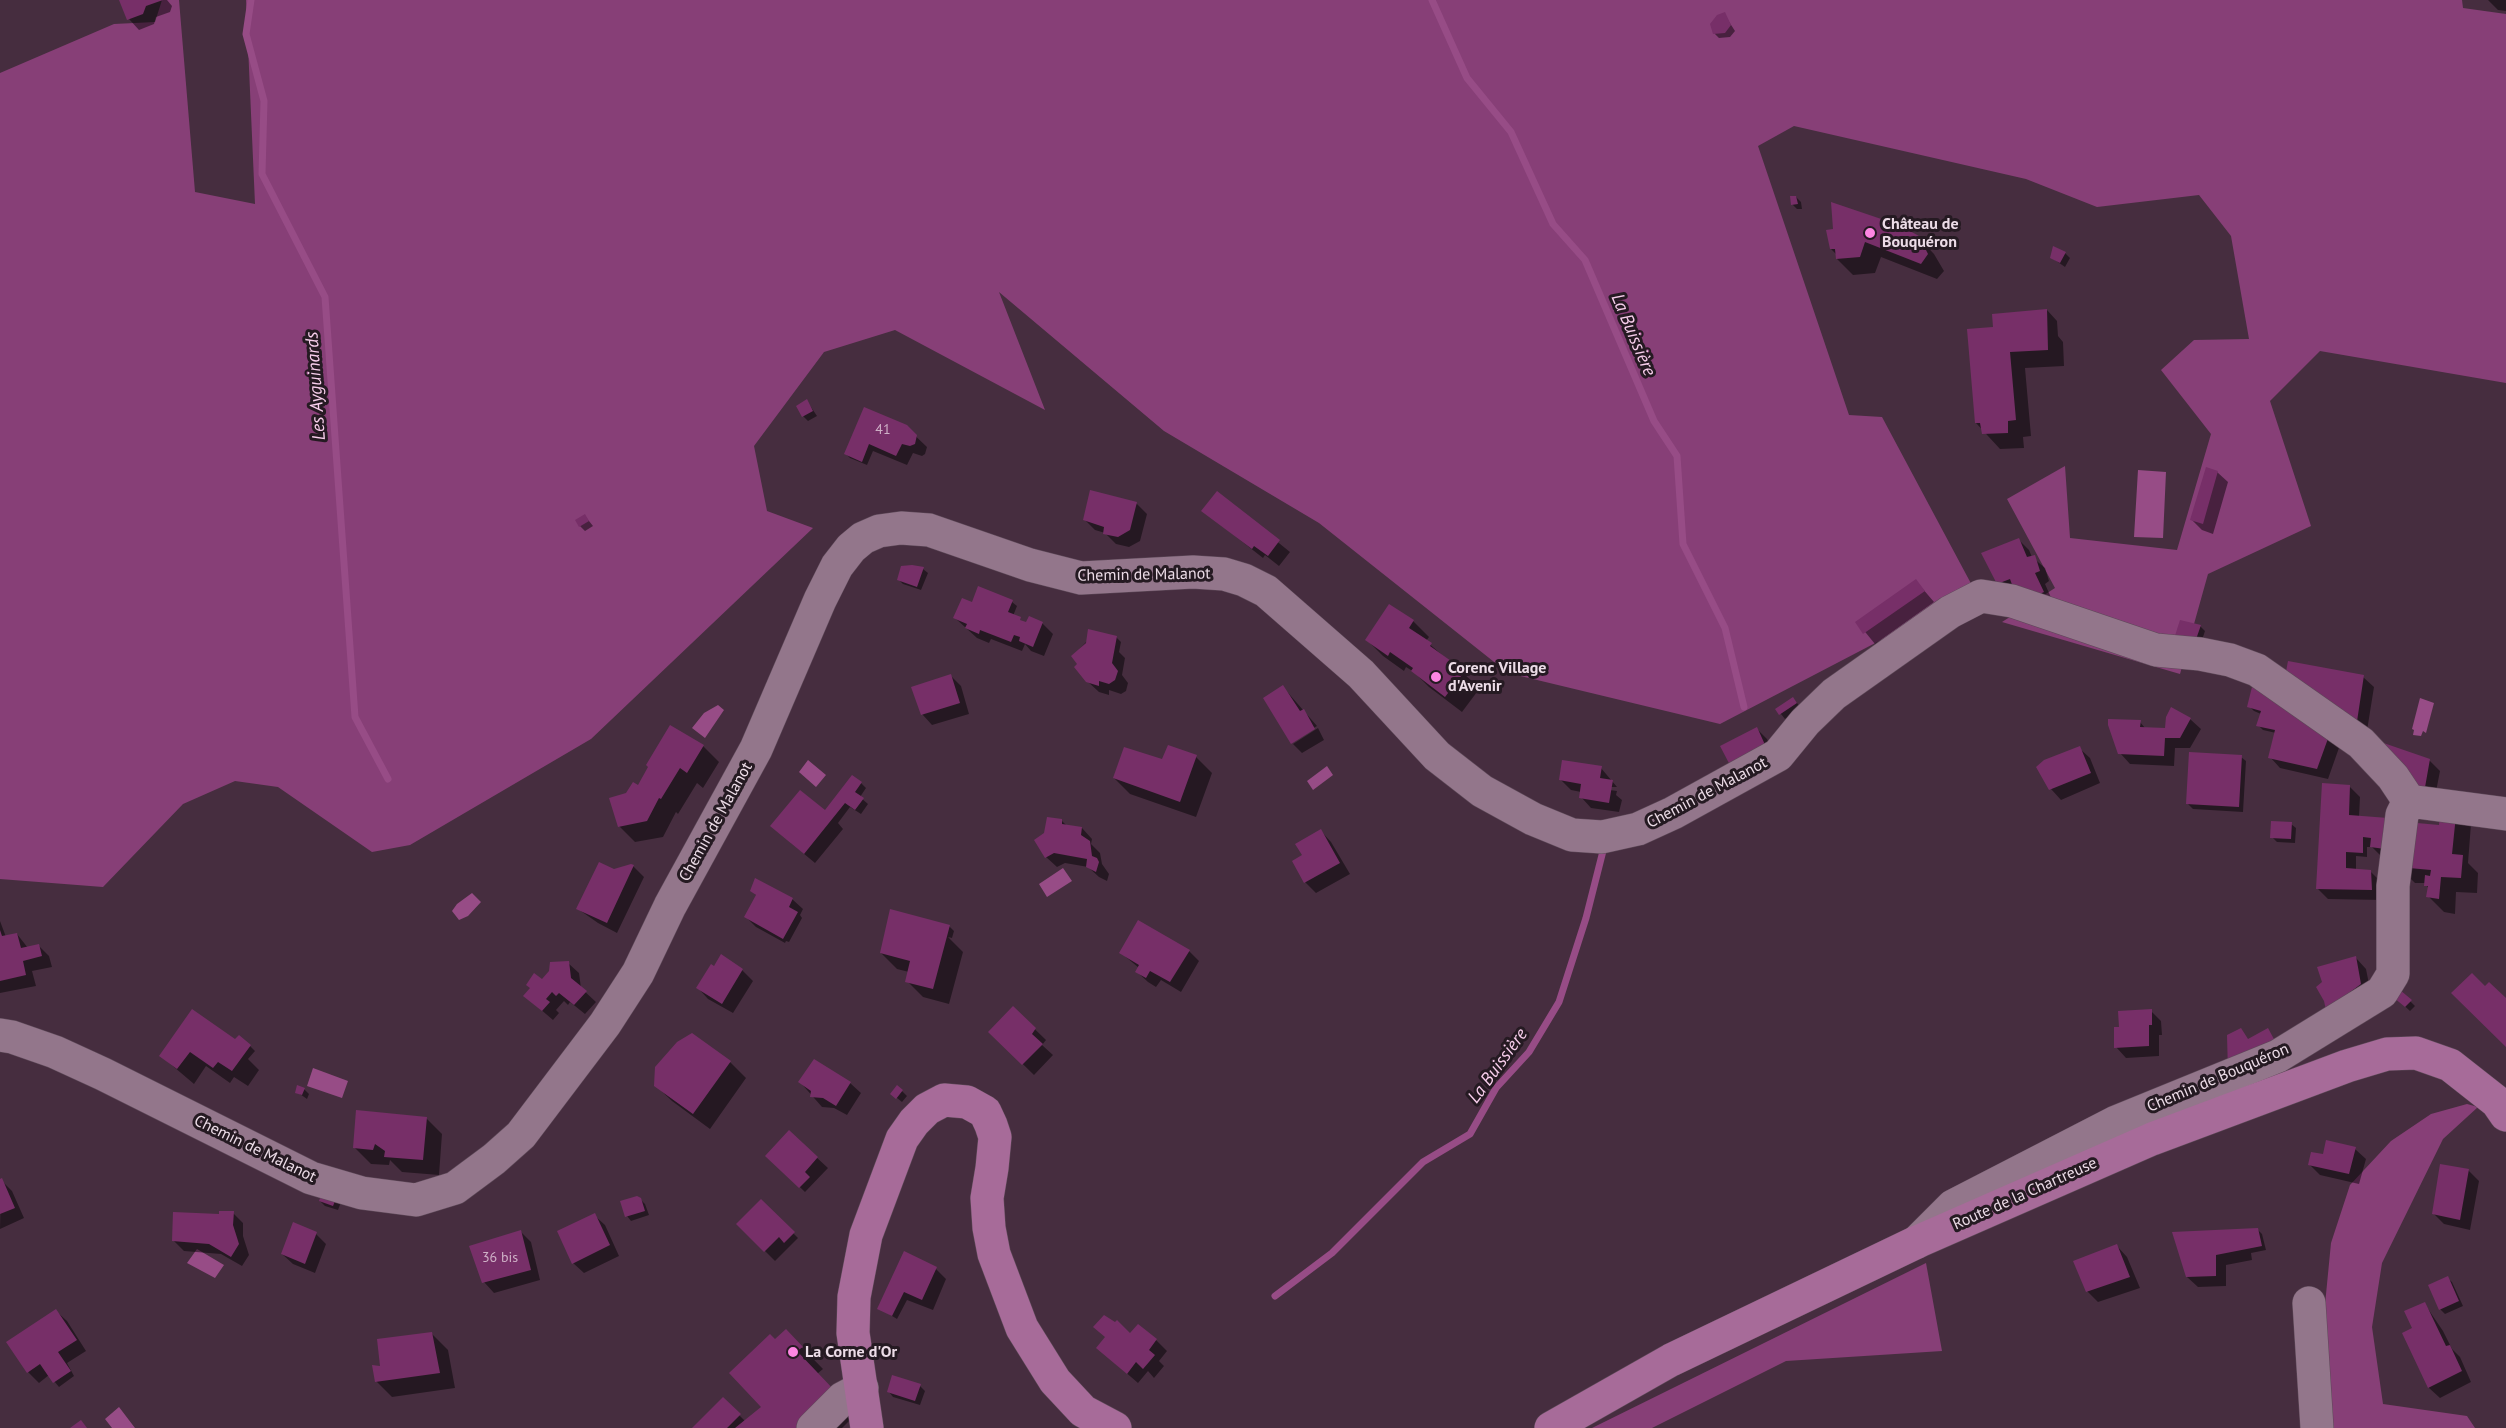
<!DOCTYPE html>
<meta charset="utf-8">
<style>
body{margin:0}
canvas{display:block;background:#462d3f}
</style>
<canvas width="2506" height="1428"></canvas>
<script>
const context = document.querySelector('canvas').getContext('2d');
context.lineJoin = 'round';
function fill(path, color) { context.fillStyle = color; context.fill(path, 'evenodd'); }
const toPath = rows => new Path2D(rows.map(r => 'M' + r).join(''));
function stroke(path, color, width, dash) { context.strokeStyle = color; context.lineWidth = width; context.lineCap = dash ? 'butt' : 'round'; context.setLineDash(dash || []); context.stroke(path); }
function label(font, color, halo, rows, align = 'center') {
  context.font = font + ' "PT Sans",sans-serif'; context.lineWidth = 6; context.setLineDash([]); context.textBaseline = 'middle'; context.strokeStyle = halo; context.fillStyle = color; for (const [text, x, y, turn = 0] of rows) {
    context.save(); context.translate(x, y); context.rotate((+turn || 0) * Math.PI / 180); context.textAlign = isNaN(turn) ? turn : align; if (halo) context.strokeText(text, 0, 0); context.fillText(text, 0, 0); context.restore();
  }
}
fill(toPath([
 [162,0,179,0,195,192,255,204,246,0,2462,0,2463,8,2506,14,2506,383,2320,351,2270,401,2311,526,2208,574,2180,674,2002,622,2055,588,2007,499,2065,466,2070,538,2177,550,2211,434,2161,370,2194,340,2249,339,2231,236,2199,195,2097,207,2026,179,1794,126,1758,146,1849,415,1882,417,1975,591,1720,724,1508,673,1319,523,1164,431,999,292,1045,410,895,330,824,352,754,446,767,511,813,528,591,739,410,845,372,852,278,787,235,781,183,804,103,887,0,879,0,73,114,24,155,22],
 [2467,1104,2478,1107,2443,1139,2382,1263,2372,1327,2383,1404,2467,1416,2475,1428,2323,1428,2320,1356,2331,1243,2350,1185,2391,1141,2431,1114],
 [1926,1263,1942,1351,1786,1361,1652,1428,1592,1428]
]), '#873f77');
fill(toPath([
 [2138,470,2166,472,2163,538,2134,537],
 [2420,698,2434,703,2426,733,2423,731,2421,736,2413,735,2414,730,2412,729],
 [718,705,724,710,705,738,692,728,704,713],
 [808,760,826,775,816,787,799,772],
 [1327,766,1333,775,1313,790,1307,781],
 [1063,868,1072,881,1047,897,1039,884],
 [472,893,481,902,468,916,459,920,452,911,457,904],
 [313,1068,348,1081,342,1098,307,1086],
 [197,1249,224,1265,215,1278,187,1263],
 [119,1407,135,1428,112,1428,105,1419]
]), '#974c86');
fill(toPath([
 [121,0,167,0,172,6,170,12,156,17,154,24,139,30,129,19],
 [2488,0,2506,0,2506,11,2498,10],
 [1724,14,1735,31,1730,37,1719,38,1714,33],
 [1796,197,1801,202,1802,209,1797,209,1792,204],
 [1828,231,1918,237,1934,254,1944,271,1937,279,1881,257,1875,273,1853,275,1837,259,1837,255,1831,249],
 [2065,253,2070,258,2065,267,2052,258],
 [2047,310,2057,321,2058,336,2063,342,2064,366,2025,368,2031,436,2023,437,2024,448,2000,449,1976,423,1997,329],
 [807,401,817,416,808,421,803,416],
 [906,427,927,447,925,454,922,456,913,453,907,465,873,451,867,465,850,458,846,454],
 [2217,472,2228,482,2213,534,2202,530,2192,520],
 [1217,493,1290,552,1279,566,1265,555,1263,558,1203,511],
 [1137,504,1147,514,1140,541,1129,547,1116,544,1105,533,1095,530,1085,520],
 [585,516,593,526,585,531,580,526],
 [2018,539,2029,550,2032,557,2045,568,2049,581,2045,584,2053,602,1999,584],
 [923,569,928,573,921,590,903,584,898,579],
 [1916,581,1934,602,1875,644,1857,622],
 [1012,602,1017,606,1013,616,1025,624,1042,623,1053,634,1044,656,1031,651,1025,644,1022,651,991,639,989,643,977,638,955,618,978,606],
 [1413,621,1429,637,1426,641,1480,688,1462,712,1429,687,1414,672,1406,667,1404,671,1383,656,1367,640],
 [2200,626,2205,631,2198,652,2179,649],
 [1116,637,1121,642,1119,652,1125,658,1122,675,1128,683,1126,691,1121,694,1109,690,1109,695,1099,692,1087,681,1073,656,1088,640],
 [951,676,961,686,969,714,932,725,922,714],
 [2363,677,2374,687,2366,737,2306,703],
 [1283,687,1317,726,1292,741,1292,744,1265,699],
 [2253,689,2340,745,2328,779,2280,768,2270,757,2276,733,2263,730,2258,725,2261,714,2254,711,2249,706],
 [1793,698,1801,708,1785,719,1777,709],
 [2190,719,2201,729,2190,748,2175,748,2174,766,2130,764,2120,753,2140,722,2145,728,2166,729],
 [1318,728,1324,740,1302,753,1293,744],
 [1757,729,1767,739,1776,758,1742,777],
 [2371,740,2430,761,2440,771,2434,802],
 [703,746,719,762,703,788,697,783,678,814,676,812,663,837,635,842,619,826,627,795],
 [2079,748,2090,758,2100,783,2061,800,2051,789,2038,767],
 [1196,757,1212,773,1196,817,1130,794,1114,778],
 [2241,757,2246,761,2243,812,2193,809,2188,804],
 [1601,768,1617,787,1610,787,1610,790,1617,791,1616,795,1622,800,1619,812,1591,808,1581,797,1581,792,1571,790,1561,780],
 [861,783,866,788,860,797,868,804,861,814,850,807,838,823,843,829,815,863,791,843],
 [2349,786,2360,797,2359,817,2387,820,2382,857,2372,847,2367,847,2367,857,2356,856,2356,870,2370,871,2381,882,2382,900,2328,899,2318,889],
 [2441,815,2471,824,2468,863,2478,873,2477,893,2456,892,2455,914,2444,912,2428,896,2429,889,2425,883,2415,883,2399,867,2441,826],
 [1062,821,1067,826,1082,828,1092,839,1091,844,1100,853,1102,864,1109,874,1107,881,1099,877,1088,867,1065,863,1057,867,1046,857],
 [2291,824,2296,828,2295,843,2277,842,2272,837],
 [1321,831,1331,842,1350,874,1316,893,1305,882,1304,855],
 [633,866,644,877,617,933,598,923,578,909,614,871],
 [751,891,792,899,803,909,800,915,802,918,789,942,786,941,785,943,756,927,746,917,757,896],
 [0,921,6,937,17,934,28,948,39,946,49,956,52,967,32,971,36,986,0,993],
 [949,926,954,931,952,938,948,937,963,952,949,1004,923,997,907,981,909,972,897,969,881,953],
 [1189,951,1199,961,1181,992,1161,980,1156,987,1148,982,1137,972,1139,968,1120,952],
 [721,957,742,970,753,981,733,1013,708,999,698,988],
 [2356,958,2366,969,2371,994,2326,1000],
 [568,963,579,973,581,988,596,1002,585,1014,570,1002,568,1005,564,1001,556,1010,559,1013,553,1020,525,996,551,972],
 [2401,992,2415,1006,2410,1011,2395,997],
 [1013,1008,1046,1040,1042,1045,1053,1055,1034,1075,990,1032],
 [2151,1011,2161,1021,2162,1035,2159,1035,2159,1056,2126,1058,2116,1047,2120,1029],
 [235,1041,250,1046,255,1051,248,1059,259,1070,248,1086,234,1077,230,1083,206,1066,194,1084,161,1056],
 [730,1062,746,1078,710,1129,672,1101,655,1085],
 [800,1082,850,1083,861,1093,847,1115,834,1108,822,1107],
 [898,1087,907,1096,902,1102,892,1094],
 [304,1089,309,1094,307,1099,297,1092],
 [426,1118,442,1134,439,1175,402,1172,390,1160,389,1165,371,1164,355,1148],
 [789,1132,828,1168,805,1192,778,1166],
 [2355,1149,2366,1159,2359,1184,2320,1175,2310,1165,2324,1156],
 [2468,1170,2479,1181,2470,1230,2444,1224,2434,1214],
 [1,1180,12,1191,24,1218,0,1229],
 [640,1199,645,1204,649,1215,631,1221,627,1216],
 [320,1201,341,1202,338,1210,325,1206],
 [761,1201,798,1238,775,1261,738,1224],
 [233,1213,243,1223,243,1236,249,1255,242,1266,221,1254,184,1251,173,1240,220,1216],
 [594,1215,605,1225,619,1256,584,1273,573,1263],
 [2257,1229,2262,1234,2266,1250,2251,1253,2252,1260,2226,1265,2226,1286,2198,1287,2187,1277,2174,1234],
 [521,1232,531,1242,540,1280,494,1293,484,1282],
 [316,1234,326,1244,315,1273,293,1264,282,1254],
 [2117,1246,2127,1257,2140,1288,2098,1302,2087,1291],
 [936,1269,946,1279,933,1310,907,1300,897,1319,879,1308],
 [2447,1278,2452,1282,2463,1306,2445,1314,2440,1309],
 [2424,1303,2443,1331,2452,1349,2460,1357,2471,1382,2440,1398,2429,1388,2404,1334,2414,1329],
 [56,1311,67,1321,86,1351,67,1363,74,1376,59,1387,49,1375,39,1383,28,1372,8,1343],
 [786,1331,823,1369,817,1374,856,1414,842,1428,694,1428,723,1399,746,1422,764,1407,775,1341],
 [432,1334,448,1350,455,1388,392,1397,376,1381,381,1367],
 [1131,1335,1156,1340,1167,1351,1159,1361,1164,1366,1154,1378,1148,1371,1138,1383,1109,1358],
 [920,1386,925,1391,920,1405,893,1397,889,1392]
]), '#0007');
stroke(toPath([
 [251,0,246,34,264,101,262,174,325,297,355,717,388,779],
 [1432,0,1467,78,1511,132,1553,224,1585,260,1654,421,1677,456,1683,544,1725,628,1744,707],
 [1275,1296,1332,1253,1423,1162,1470,1134,1496,1088,1529,1052,1559,1002,1586,918,1604,847]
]), '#974c86', 7);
fill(toPath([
 [119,0,163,0,146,6,143,14,127,20],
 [1725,12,1731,25,1725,33,1713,34,1710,24,1717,15],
 [1790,196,1796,196,1798,204,1791,205],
 [1831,202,1899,225,1919,236,1928,254,1921,264,1865,242,1860,257,1836,259,1835,249,1830,249,1826,230,1833,229],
 [2053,246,2066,252,2060,263,2050,258],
 [2047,309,2048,350,2010,352,2016,420,2008,421,2008,433,1982,434,1980,423,1975,423,1967,329,1993,327,1992,314],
 [807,399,813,411,802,417,796,406],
 [864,407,907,425,917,435,915,444,910,446,902,444,896,456,869,444,862,462,844,454],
 [2206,467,2218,471,2203,524,2190,520],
 [1090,490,1137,502,1130,530,1118,537,1103,534,1104,527,1083,520],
 [1217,491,1280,540,1268,556,1254,546,1252,549,1201,511],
 [585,514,589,521,579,527,575,520],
 [2019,538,2027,557,2035,555,2040,571,2035,573,2044,592,2031,598,2015,593,2010,579,1997,584,1981,553],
 [912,565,924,567,917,587,897,580,901,566],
 [1916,579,1925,591,1863,634,1855,622],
 [978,586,1013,600,1008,612,1021,617,1020,620,1026,622,1029,616,1043,622,1033,647,1019,641,1020,637,1014,635,1011,642,980,630,979,634,965,628,967,624,953,618,962,598,972,602],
 [1389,604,1414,620,1409,628,1432,643,1430,646,1465,671,1445,697,1411,671,1413,668,1390,652,1388,656,1365,640],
 [2180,620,2201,625,2193,648,2172,645],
 [1088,629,1117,636,1112,663,1118,671,1115,680,1109,684,1099,681,1099,686,1086,682,1074,667,1077,664,1071,656,1086,643],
 [2288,661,2364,675,2356,728,2285,677],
 [951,674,960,703,921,715,911,687],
 [1283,685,1300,711,1304,709,1315,729,1291,744,1263,698],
 [2252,687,2330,733,2317,769,2268,758,2275,730,2256,726,2261,711,2247,707],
 [1793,697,1797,703,1779,715,1775,709],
 [2171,707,2191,718,2180,738,2165,738,2164,756,2118,754,2108,725,2108,719,2141,720,2140,727,2165,728,2166,717],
 [670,725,704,745,687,773,680,768,661,799,659,798,647,821,618,827,609,798,626,793,633,782,638,785,648,767,646,765],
 [1757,727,1766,747,1731,767,1720,746],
 [2369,738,2430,759,2424,793],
 [1168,745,1197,755,1180,802,1113,778,1124,747,1162,759],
 [2080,746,2091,773,2049,790,2036,767,2044,760],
 [2189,752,2242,755,2239,807,2186,804],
 [1562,760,1602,766,1600,778,1613,780,1609,803,1579,798,1581,784,1559,780],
 [852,775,862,782,855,792,864,798,855,810,845,803,804,854,770,826,800,790,825,810],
 [2322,783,2350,785,2349,815,2388,818,2385,849,2370,847,2371,838,2363,837,2363,853,2346,852,2346,868,2371,870,2372,890,2316,889],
 [2440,814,2456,815,2452,854,2463,855,2461,878,2441,877,2439,899,2426,897,2428,886,2424,886,2425,875,2430,876,2431,870,2398,867,2406,822,2439,825],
 [1047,817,1062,819,1062,824,1082,827,1081,835,1090,841,1092,856,1097,858,1099,862,1096,872,1086,867,1087,859,1054,853,1045,858,1034,840,1044,833],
 [2271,821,2292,822,2291,839,2270,838],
 [1321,829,1340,863,1304,883,1292,861,1302,855,1295,844],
 [599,862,614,869,631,864,634,865,607,923,576,909],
 [755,878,793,898,789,907,798,912,783,939,744,917,756,895,750,891],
 [890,909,950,925,933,989,905,982,910,961,880,953],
 [1138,920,1190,950,1170,982,1150,971,1146,978,1135,972,1139,965,1119,953],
 [0,930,2,936,17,933,21,948,39,944,42,956,23,961,26,975,0,981],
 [721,954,743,969,722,1004,696,988,711,964,714,966],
 [2356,956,2361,984,2326,1010,2324,1001,2316,987,2322,982,2317,967],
 [569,961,571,978,587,991,574,1005,559,993,556,996,552,992,546,999,550,1002,542,1011,523,996,530,988,526,985,534,973,542,979,549,971,550,962],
 [2472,973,2485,986,2489,982,2506,998,2506,1047,2451,993],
 [2400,990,2412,1000,2405,1007,2393,997],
 [1013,1006,1036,1028,1032,1034,1043,1044,1022,1065,988,1032],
 [192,1009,235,1039,239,1035,251,1045,232,1071,218,1062,213,1068,190,1052,177,1069,159,1056],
 [2152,1009,2152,1025,2149,1025,2149,1046,2114,1048,2114,1027,2119,1027,2118,1011],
 [2241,1028,2248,1039,2268,1028,2276,1043,2228,1072,2227,1035],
 [692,1033,731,1061,693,1114,654,1086,655,1067,677,1042],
 [814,1059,851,1082,836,1106,823,1098,810,1097,811,1091,798,1082],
 [297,1085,305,1088,302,1095,295,1093],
 [897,1085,903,1090,896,1099,890,1094],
 [356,1110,427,1117,423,1160,384,1157,385,1151,375,1144,373,1150,353,1148],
 [789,1130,818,1157,805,1172,810,1177,799,1188,765,1156],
 [2326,1140,2356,1147,2349,1174,2308,1165,2311,1152,2323,1154],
 [2440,1164,2469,1169,2460,1220,2432,1214],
 [2,1178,15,1208,0,1214,0,1179],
 [323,1190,337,1196,333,1206,319,1201],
 [637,1196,641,1198,645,1211,625,1217,620,1201],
 [761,1199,795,1232,784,1243,779,1237,764,1252,736,1224],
 [219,1211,234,1211,233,1225,239,1244,231,1257,209,1244,172,1241,173,1212,219,1214],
 [595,1213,610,1245,572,1264,557,1231],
 [293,1222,317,1232,305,1264,281,1254],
 [2258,1228,2262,1246,2216,1255,2216,1276,2186,1277,2172,1232],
 [521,1230,531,1270,482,1283,469,1246],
 [2117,1244,2130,1277,2086,1292,2073,1261],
 [904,1251,937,1267,922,1300,904,1292,892,1316,877,1309],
 [2448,1276,2459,1301,2439,1310,2428,1285],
 [2425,1302,2446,1346,2450,1345,2462,1371,2428,1388,2402,1333,2412,1328,2404,1311],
 [56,1309,77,1340,58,1352,71,1371,53,1383,40,1364,27,1373,6,1342],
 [1104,1315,1115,1322,1117,1320,1130,1333,1138,1324,1157,1339,1149,1350,1155,1355,1143,1369,1136,1362,1127,1374,1096,1348,1105,1337,1093,1327],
 [786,1329,803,1347,797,1351,836,1392,800,1428,735,1428,761,1407,729,1373,770,1334,775,1339],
 [432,1332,440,1373,375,1382,372,1365,380,1366,377,1339],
 [892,1375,921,1384,915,1401,887,1392],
 [723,1397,741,1414,727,1428,692,1428],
 [81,1420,87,1428,70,1428]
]), '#772f68');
const minor = toPath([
 [0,1035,12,1037,55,1052,103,1074,311,1178,362,1193,416,1200,455,1188,494,1159,521,1135,605,1024,638,973,670,906,756,749,820,600,837,566,851,548,863,538,879,531,901,528,929,530,1030,565,1081,578,1193,572,1224,574,1244,580,1266,591,1361,674,1437,756,1482,791,1533,819,1572,835,1602,837,1638,829,1673,813,1778,755,1805,722,1834,694,1950,612,1981,596,2012,601,2156,650,2200,654,2230,660,2257,670,2361,743,2393,777,2409,801,2506,814],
 [1917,1242,1953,1206,2116,1122,2278,1056,2382,992,2393,974,2393,886,2402,815,2409,801],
 [2309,1303,2317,1428],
 [813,1428,843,1398,862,1388]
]);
const major = toPath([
 [867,1428,853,1333,854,1297,866,1235,902,1139,914,1122,927,1109,944,1100,967,1102,985,1112,991,1125,995,1137,992,1168,987,1198,989,1228,994,1254,1022,1328,1055,1381,1083,1411,1115,1428],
 [1551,1428,1671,1360,1917,1242,2152,1139,2347,1066,2387,1054,2416,1053,2450,1065,2497,1102,2506,1115]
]);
stroke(minor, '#5d4958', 34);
stroke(major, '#5d4958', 34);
stroke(minor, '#93768b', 33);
stroke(major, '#a76b99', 33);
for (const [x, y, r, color] of [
 [1870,233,6,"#fd86e2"],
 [1436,677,6,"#fd86e2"],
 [793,1352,6,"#fd86e2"]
]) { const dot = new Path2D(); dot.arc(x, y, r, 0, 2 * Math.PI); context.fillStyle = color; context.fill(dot); stroke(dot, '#251a22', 2); }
label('14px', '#cfb1c7', null, [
 ["41",883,430],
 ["36 bis",500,1258]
]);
label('bold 16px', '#ecdce7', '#251a22', [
 ["Château de",1882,224],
 ["Bouquéron",1882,242],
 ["Corenc Village",1448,668],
 ["d'Avenir",1448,686],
 ["La Corne d'Or",805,1352]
], 'left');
label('16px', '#ecdce7', '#251a22', [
 ["Chemin de Malanot",1144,575,-1],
 ["Chemin de Malanot",1707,793,-28],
 ["Chemin de Malanot",716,822,-61],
 ["Chemin de Bouquéron",2218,1078,-23],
 ["Chemin de Malanot",255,1149,26],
 ["Route de la Chartreuse",2025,1194,-24]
]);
label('italic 18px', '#f9cfed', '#251a22', [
 ["La Buissière",1633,335,67],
 ["Les Ayguinards",316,386,-94],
 ["La Buissière",1498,1066,-54]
]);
</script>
